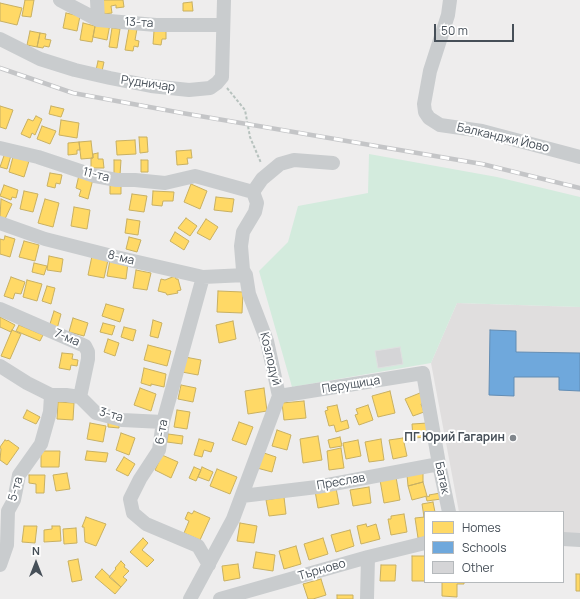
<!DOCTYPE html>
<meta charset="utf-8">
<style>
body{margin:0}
#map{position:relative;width:580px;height:599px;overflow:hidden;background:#eeeded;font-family:Manrope,sans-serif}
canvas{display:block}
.legend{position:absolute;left:424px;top:511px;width:140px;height:72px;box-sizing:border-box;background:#fff;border:1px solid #b5b9bc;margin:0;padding:5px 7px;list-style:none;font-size:12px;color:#464f58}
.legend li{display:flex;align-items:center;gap:8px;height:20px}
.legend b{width:20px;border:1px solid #b5b9bc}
.north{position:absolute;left:16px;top:543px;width:40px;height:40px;-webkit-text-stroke:3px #fff;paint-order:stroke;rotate:0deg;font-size:11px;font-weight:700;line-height:16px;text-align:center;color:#464f58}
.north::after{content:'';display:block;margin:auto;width:14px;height:18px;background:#464f58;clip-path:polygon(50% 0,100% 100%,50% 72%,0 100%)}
.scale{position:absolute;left:434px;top:24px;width:80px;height:18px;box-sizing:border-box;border:2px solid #464f58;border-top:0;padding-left:5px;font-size:12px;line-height:14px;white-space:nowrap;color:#464f58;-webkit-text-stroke:3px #fff;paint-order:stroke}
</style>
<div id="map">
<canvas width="580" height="599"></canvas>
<ul class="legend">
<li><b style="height:11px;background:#ffd966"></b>Homes</li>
<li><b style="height:11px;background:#6fa8dc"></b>Schools</li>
<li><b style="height:11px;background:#d5d5d7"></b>Other</li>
</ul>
<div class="north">N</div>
<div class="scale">50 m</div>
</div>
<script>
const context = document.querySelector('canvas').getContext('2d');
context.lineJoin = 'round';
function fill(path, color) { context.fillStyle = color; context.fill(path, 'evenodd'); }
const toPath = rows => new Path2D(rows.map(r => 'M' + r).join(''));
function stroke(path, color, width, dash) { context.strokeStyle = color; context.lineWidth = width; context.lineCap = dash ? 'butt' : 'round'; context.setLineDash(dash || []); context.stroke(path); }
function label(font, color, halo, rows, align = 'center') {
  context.font = font + ' Manrope,sans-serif'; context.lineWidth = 4; context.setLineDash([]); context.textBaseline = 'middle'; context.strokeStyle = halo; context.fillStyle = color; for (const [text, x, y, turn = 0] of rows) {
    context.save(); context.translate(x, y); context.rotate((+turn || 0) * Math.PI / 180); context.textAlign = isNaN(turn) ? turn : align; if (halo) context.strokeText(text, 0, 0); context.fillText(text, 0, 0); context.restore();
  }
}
fill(toPath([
 [457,303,580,307,580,537,563,536,563,512,459,512,431,363]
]), '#e0dede');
fill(toPath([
 [369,154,497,177,580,197,580,307,457,303,431,363,292,387,259,271,288,242,298,206,368,193]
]), '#d3ebdd');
const homes = toPath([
 [25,0,34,0,31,17,22,16,25,0],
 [102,0,123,0,124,7,116,8,116,5,111,6,112,13,104,14,102,0],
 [192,2,193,11,183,11,183,3,192,2],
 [0,3,22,8,17,25,0,21,0,3],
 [66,13,80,16,77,31,63,28,66,13],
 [96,21,110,24,107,40,93,37,96,21],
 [83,23,95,26,92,42,80,40,83,23],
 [112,28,120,29,117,48,109,47,112,28],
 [129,28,137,29,135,40,139,41,138,47,134,46,133,51,125,50,129,28],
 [30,31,40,33,37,47,27,45,30,31],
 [154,31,166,31,166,39,162,39,161,45,153,44,154,31],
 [40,33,46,34,45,39,51,40,49,47,44,46,43,48,37,47,40,33],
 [98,61,104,62,102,71,96,70,98,61],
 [0,106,13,110,6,129,0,127,0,106],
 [51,106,64,109,61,117,49,114,51,106],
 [36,116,42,119,35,135,32,133,30,138,21,134,28,119,33,121,36,116],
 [61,120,79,123,77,138,59,135,61,120],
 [42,126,56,131,50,144,37,139,42,126],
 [139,137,147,137,148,152,140,153,139,137],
 [135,140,136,154,117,155,116,141,135,140],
 [91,141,93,158,81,159,79,142,91,141],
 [79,142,80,150,77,150,77,154,68,155,68,143,79,142],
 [6,150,12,152,7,169,0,167,6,150],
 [191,150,192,158,187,158,188,164,177,165,176,151,191,150],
 [98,153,98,159,103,159,104,168,91,168,91,158,93,158,93,154,98,153],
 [13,157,29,161,24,177,9,172,13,157],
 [114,160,121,160,120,175,114,175,114,160],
 [141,160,148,160,148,172,141,172,141,160],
 [50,173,62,175,60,184,56,183,55,188,47,186,50,173],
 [79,175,93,179,88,199,79,196,81,190,76,188,79,175],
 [191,184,207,191,200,209,184,202,191,184],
 [4,185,18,190,16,198,12,197,11,200,0,196,4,185],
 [110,185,121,186,121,194,110,194,110,185],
 [24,191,38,194,33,212,20,209,24,191],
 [153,191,174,192,173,201,163,201,162,206,152,205,153,191],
 [132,194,147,196,144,212,129,210,132,194],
 [216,197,234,199,232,212,214,210,216,197],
 [1,199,12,204,5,219,0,217,1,199],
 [45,199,59,203,53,227,38,223,45,199],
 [74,207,90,210,87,229,71,226,74,207],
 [186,218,197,226,190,236,178,228,186,218],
 [127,219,140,221,138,235,125,233,127,219],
 [206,219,218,227,210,240,197,233,206,219],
 [175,232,189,241,184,250,170,241,175,232],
 [5,236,15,239,10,257,0,254,0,239,4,240,5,236],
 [129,237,141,240,137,252,126,249,129,237],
 [24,241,39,245,35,261,19,257,24,241],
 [49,256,63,259,61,272,47,270,49,256],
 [92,256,108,260,104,278,88,275,92,256],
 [110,260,128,263,126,279,107,276,110,260],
 [34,263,47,266,44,275,32,272,34,263],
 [136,270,151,273,147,290,133,288,136,270],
 [175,276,176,279,178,279,181,290,177,291,178,293,167,295,166,293,158,291,161,279,165,280,175,276],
 [11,277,25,282,21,294,15,293,13,299,4,296,11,277],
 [27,280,42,284,37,301,23,297,27,280],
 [47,286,55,288,51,304,42,301,47,286],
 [218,291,243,292,242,313,217,312,218,291],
 [106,304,124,309,120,322,102,316,106,304],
 [54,311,61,314,57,329,49,327,54,311],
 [0,317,15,325,11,332,0,327,0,317],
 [73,318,88,323,84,336,69,332,73,318],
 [153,320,162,323,158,338,150,336,153,320],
 [233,321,236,339,219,343,216,325,233,321],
 [103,323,115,326,112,335,100,332,103,323],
 [19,325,43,335,40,341,16,331,19,325],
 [124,327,136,330,133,341,121,337,124,327],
 [12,330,21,334,10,359,1,356,12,330],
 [108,339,119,343,115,356,104,352,108,339],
 [148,345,171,351,167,366,144,360,148,345],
 [62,353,73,354,72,359,78,360,77,366,71,365,70,370,59,368,62,353],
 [185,357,201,360,198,375,182,372,185,357],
 [144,368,166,374,164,387,151,384,151,386,141,383,144,368],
 [181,385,196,388,193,402,178,399,181,385],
 [140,388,156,394,151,411,134,405,140,388],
 [264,388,267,411,248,414,245,391,264,388],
 [390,391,395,413,378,417,372,396,390,391],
 [420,393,424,403,421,404,424,412,413,416,405,399,420,393],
 [304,401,306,418,284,420,282,403,304,401],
 [58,402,74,403,73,420,57,419,58,402],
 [337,405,341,422,347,420,349,428,336,432,334,425,329,426,325,411,328,410,327,407,337,405],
 [368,405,373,420,359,425,355,415,358,414,356,409,368,405],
 [27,410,40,417,36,424,23,418,27,410],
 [177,410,190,412,187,429,174,427,177,410],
 [108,422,119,422,119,428,108,427,108,422],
 [239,422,253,427,246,445,232,440,239,422],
 [90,423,106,426,103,442,87,439,90,423],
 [428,423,429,437,413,438,412,424,428,423],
 [277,430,291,435,287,450,272,446,277,430],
 [121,433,135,438,129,455,116,450,121,433],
 [168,434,183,436,182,444,167,442,168,434],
 [318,436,322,460,303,463,300,439,318,436],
 [340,437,342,446,330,448,328,440,340,437],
 [403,438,407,456,393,459,389,440,403,438],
 [199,439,214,443,211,452,204,450,202,457,194,455,199,439],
 [381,439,384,460,369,462,365,442,381,439],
 [5,440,7,441,8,440,19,448,7,465,0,460,1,449,0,447,5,440],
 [358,440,361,456,346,459,343,443,358,440],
 [341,448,344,468,329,470,327,451,341,448],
 [41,451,60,451,59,467,41,467,41,451],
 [87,451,108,453,106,462,85,460,87,451],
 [261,452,276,457,272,472,257,468,261,452],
 [162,455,178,462,171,478,155,470,162,455],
 [124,457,135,464,128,476,116,470,124,457],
 [194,467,201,470,196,481,189,478,194,467],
 [202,467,213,472,209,481,198,477,202,467],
 [217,469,237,477,230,494,210,486,217,469],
 [67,473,70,489,56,491,53,475,67,473],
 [423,473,423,482,408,486,407,475,423,473],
 [29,475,45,475,44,493,36,493,36,484,29,483,29,475],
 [396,477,400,500,384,503,380,480,396,477],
 [423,482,427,496,412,500,408,486,423,482],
 [369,487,371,503,353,506,350,490,369,487],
 [336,488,339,504,318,508,315,491,336,488],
 [440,493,441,499,427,501,426,497,430,496,429,495,440,493],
 [284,497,286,514,269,516,266,500,284,497],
 [433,502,435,512,425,512,424,517,422,504,433,502],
 [194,511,210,518,200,540,184,533,189,521,185,519,188,512,192,514,194,511],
 [404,514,407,532,391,535,388,519,391,519,391,516,404,514],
 [86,517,106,524,96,546,85,542,84,527,82,527,86,517],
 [425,517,425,537,418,538,415,518,425,517],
 [240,523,257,526,254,543,237,541,240,523],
 [366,524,367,527,376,524,380,539,361,544,357,526,366,524],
 [24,526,37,526,35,543,22,542,24,526],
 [52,526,60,526,61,541,44,542,44,530,52,529,52,526],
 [76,528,77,543,64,544,63,529,76,528],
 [350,530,354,546,336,552,331,535,350,530],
 [143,538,148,543,142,550,154,560,147,567,130,552,143,538],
 [323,538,328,554,309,560,304,544,323,538],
 [296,546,301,564,284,569,279,551,296,546],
 [256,552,275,555,273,571,253,568,256,552],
 [412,556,425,556,425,581,412,581,412,556],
 [78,559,82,580,72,582,68,561,78,559],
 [121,561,125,565,124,567,129,571,123,577,127,580,121,587,109,577,116,569,115,568,121,561],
 [238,564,240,578,224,581,222,566,238,564],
 [381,565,396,565,395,581,380,581,381,565],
 [102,569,121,587,115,594,95,577,102,569],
 [576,574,580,574,580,591,576,591,576,574],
 [321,579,326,595,313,599,308,599,303,584,321,579],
 [442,582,464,582,464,584,457,584,457,597,442,596,442,582],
 [337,595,353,595,353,599,337,599,337,595]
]);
fill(homes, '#ffd966');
stroke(homes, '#c8b062', 1);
const schools = toPath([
 [490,330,516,331,516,352,580,353,580,391,559,390,559,377,514,377,514,396,489,395,490,330]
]);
fill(schools, '#6fa8dc');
stroke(schools, '#638db4', 1);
const building = toPath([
 [400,347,403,364,378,368,375,351,400,347]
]);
fill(building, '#d5d5d7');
stroke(building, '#dfdfe0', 1);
stroke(toPath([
 [227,88,245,110,250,137,261,163]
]), '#b7c2be', 2, [3, 2]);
stroke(toPath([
 [60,0,98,20,156,25,223,25],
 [97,0,98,20],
 [450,0,448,15,430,71,424,104,425,112,429,118,440,125,482,131,580,157],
 [0,39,40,59,75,70,110,78,151,86,189,90,210,88,217,83,222,77,224,0],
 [0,148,38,157,95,176,117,180,135,180,165,183,195,176,253,192,257,203,255,212,243,232,241,246,243,270,246,275,249,294,267,341,279,396,233,519,190,599],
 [253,192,262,179,280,164,294,160,333,163],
 [0,223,45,239,116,257,203,277,246,275],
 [203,277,163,422,159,450,140,479,130,499,133,513,146,524,198,546,209,565],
 [0,309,85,346,88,352,88,359,80,397],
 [0,366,27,383,51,395,66,395,80,397,96,413,122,420,163,422],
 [279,396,423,373,439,464,449,512],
 [242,496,317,487,439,464],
 [563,539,580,540],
 [0,565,7,545,8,511,14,500,19,475,41,444,50,412,51,395],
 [220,599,368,557,425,543],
 [367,599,368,557]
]), '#c9ccce', 14);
const rail = toPath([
 [0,68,73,93,182,113,482,164,580,188]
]);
stroke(rail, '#c4c5c7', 4.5);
stroke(rail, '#fff', 3, [9]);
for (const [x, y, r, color] of [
 [513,438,4,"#81868c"]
]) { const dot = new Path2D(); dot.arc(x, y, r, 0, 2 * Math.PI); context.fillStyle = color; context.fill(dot); stroke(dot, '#fff', 1.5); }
label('12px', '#464f58', '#fff', [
 ["13-та",139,23,3],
 ["Рудничар",148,84,8],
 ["Балканджи Йово",503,138,13],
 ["11-та",96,175,14],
 ["8-ма",121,258,14],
 ["7-ма",67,338,23],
 ["Козлодуй",270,359,76],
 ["Перущица",351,385,-9],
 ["3-та",111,415,16],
 ["6-та",162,432,-80],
 ["Батак",442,478,78],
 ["Преслав",341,482,-10],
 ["5-та",16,489,-74],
 ["Търново",322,570,-16]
]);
label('bold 12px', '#464f58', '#fff', [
 ["ПГ Юрий Гагарин",505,438]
], 'right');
</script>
